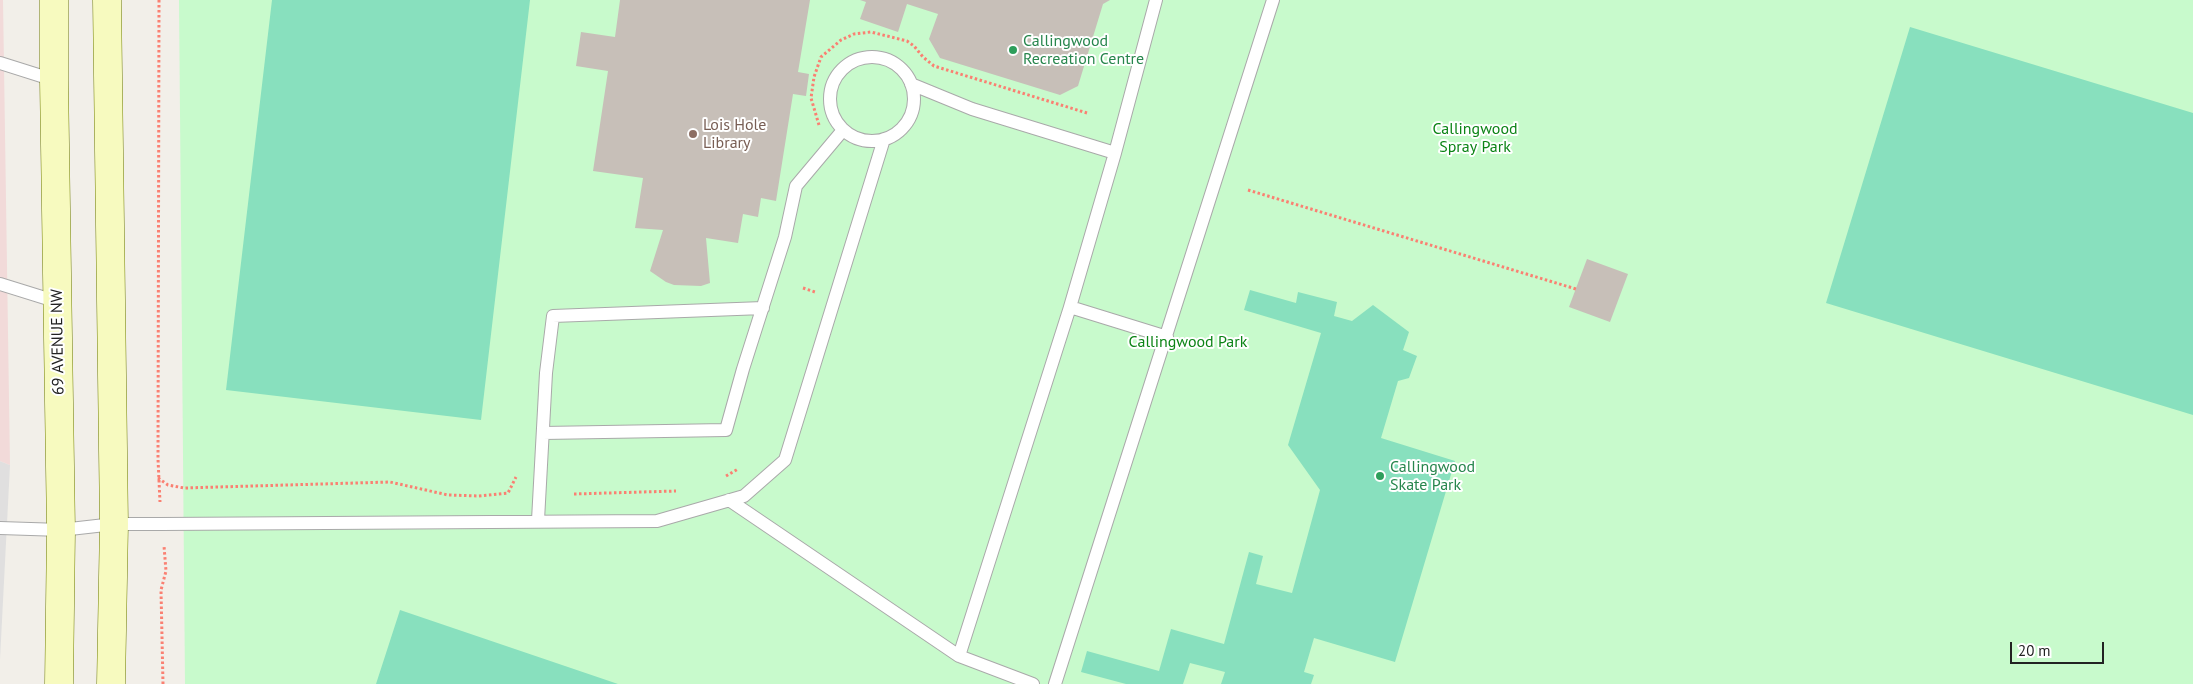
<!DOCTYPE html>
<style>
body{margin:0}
#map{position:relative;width:2193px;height:684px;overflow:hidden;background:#f2efe9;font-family:"PT Sans",sans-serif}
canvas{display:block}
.scale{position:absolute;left:2010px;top:642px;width:94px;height:22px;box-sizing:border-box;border:2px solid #222;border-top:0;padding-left:6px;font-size:15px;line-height:18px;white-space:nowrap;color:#222;-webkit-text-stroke:4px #fff;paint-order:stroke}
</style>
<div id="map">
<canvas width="2193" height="684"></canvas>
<div class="scale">20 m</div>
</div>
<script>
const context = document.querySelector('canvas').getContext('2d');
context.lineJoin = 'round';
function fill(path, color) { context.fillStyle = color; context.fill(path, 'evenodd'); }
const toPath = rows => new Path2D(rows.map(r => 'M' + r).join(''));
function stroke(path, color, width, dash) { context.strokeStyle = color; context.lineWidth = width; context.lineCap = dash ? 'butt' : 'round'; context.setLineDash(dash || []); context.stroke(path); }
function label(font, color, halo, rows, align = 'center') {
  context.font = font + ' "PT Sans",sans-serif'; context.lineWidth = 4; context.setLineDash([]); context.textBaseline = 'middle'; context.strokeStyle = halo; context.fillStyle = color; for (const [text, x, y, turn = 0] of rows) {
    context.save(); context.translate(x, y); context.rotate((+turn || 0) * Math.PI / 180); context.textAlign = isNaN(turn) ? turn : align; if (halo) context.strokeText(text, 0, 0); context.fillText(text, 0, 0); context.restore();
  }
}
fill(toPath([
 [0,461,10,465,0,659]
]), '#e0dfdf');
fill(toPath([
 [0,0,3,0,10,465,0,461]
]), '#f2dad9');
fill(toPath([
 [179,0,2193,0,2193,684,185,684]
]), '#c8facc');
fill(toPath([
 [272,0,530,0,481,420,226,390],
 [1910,27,2193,113,2193,415,1826,303],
 [1250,290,1296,303,1298,292,1337,302,1334,316,1352,321,1373,305,1409,332,1403,350,1417,356,1409,378,1398,381,1381,438,1455,461,1395,662,1314,638,1304,672,1314,675,1311,684,1221,684,1225,672,1190,663,1183,684,1126,684,1081,672,1087,651,1159,671,1171,629,1224,644,1249,552,1263,556,1256,584,1292,593,1320,490,1288,445,1321,333,1244,310],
 [400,610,618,684,376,684]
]), '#88e0be');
fill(toPath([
 [620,0,810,0,798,72,809,74,806,96,793,94,776,201,761,198,758,217,743,214,738,243,706,238,710,283,701,286,674,285,666,282,650,271,663,230,635,228,643,178,593,171,608,71,576,66,581,32,615,37],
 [860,0,1110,0,1103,4,1078,86,1060,95,940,58,929,39,938,14,907,4,898,32,860,19,866,2],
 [1587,259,1628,274,1610,322,1569,307]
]), '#c7bfb8');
const service = toPath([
 '830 99a42 42 0 1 1 84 0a42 42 0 1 1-84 0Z',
 [0,63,54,80],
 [911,84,972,109,1115,153,1070,307],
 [1115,153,1156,0],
 [0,284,58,302],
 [543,433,726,430,743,369,785,237,796,186,843,130],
 [729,500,959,656],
 [538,520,546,373,553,316,763,308],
 [0,528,61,530,114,524,161,524,657,521,744,496,785,460,884,139],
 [1033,684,959,656,1070,307,1167,337],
 [1055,684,1273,0]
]);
const secondary = toPath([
 [54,0,54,80,61,530,59,684],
 [107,0,114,524,111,684]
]);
stroke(service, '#a9a9a9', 14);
stroke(secondary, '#707d05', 29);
stroke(toPath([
 [159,0,158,459,160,502],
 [819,125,811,98,814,77,821,57,841,40,854,34,871,32,907,41,914,46,923,57,934,66,1087,113],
 [1248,190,1576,289],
 [803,288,815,292],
 [726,476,738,469],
 [158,478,168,485,184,488,390,482,448,495,478,496,508,493,516,477],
 [574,494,676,491],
 [163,684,161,590,166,571,164,546]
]), '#fa8072', 3, [2.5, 2.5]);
stroke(service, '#fff', 12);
stroke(secondary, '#f7fabf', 28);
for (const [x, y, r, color] of [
 [1013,50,5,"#2e9e5b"],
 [693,134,5,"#8d6e63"],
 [1380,476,5,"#2e9e5b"]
]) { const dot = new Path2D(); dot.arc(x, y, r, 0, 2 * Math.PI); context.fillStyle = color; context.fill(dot); stroke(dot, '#fff', 2); }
label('16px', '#27864d', '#fff', [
 ["Callingwood",1023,41],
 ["Recreation Centre",1023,59],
 ["Callingwood",1390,467],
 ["Skate Park",1390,485]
], 'left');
label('16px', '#785e54', '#fff', [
 ["Lois Hole",703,125],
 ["Library",703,143]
], 'left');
label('16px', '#0c8416', '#fff', [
 ["Callingwood",1475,129],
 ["Spray Park",1475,147],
 ["Callingwood Park",1188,342]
]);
label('16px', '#222', '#fff', [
 ["69 AVENUE NW",58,342,-91]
]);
</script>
